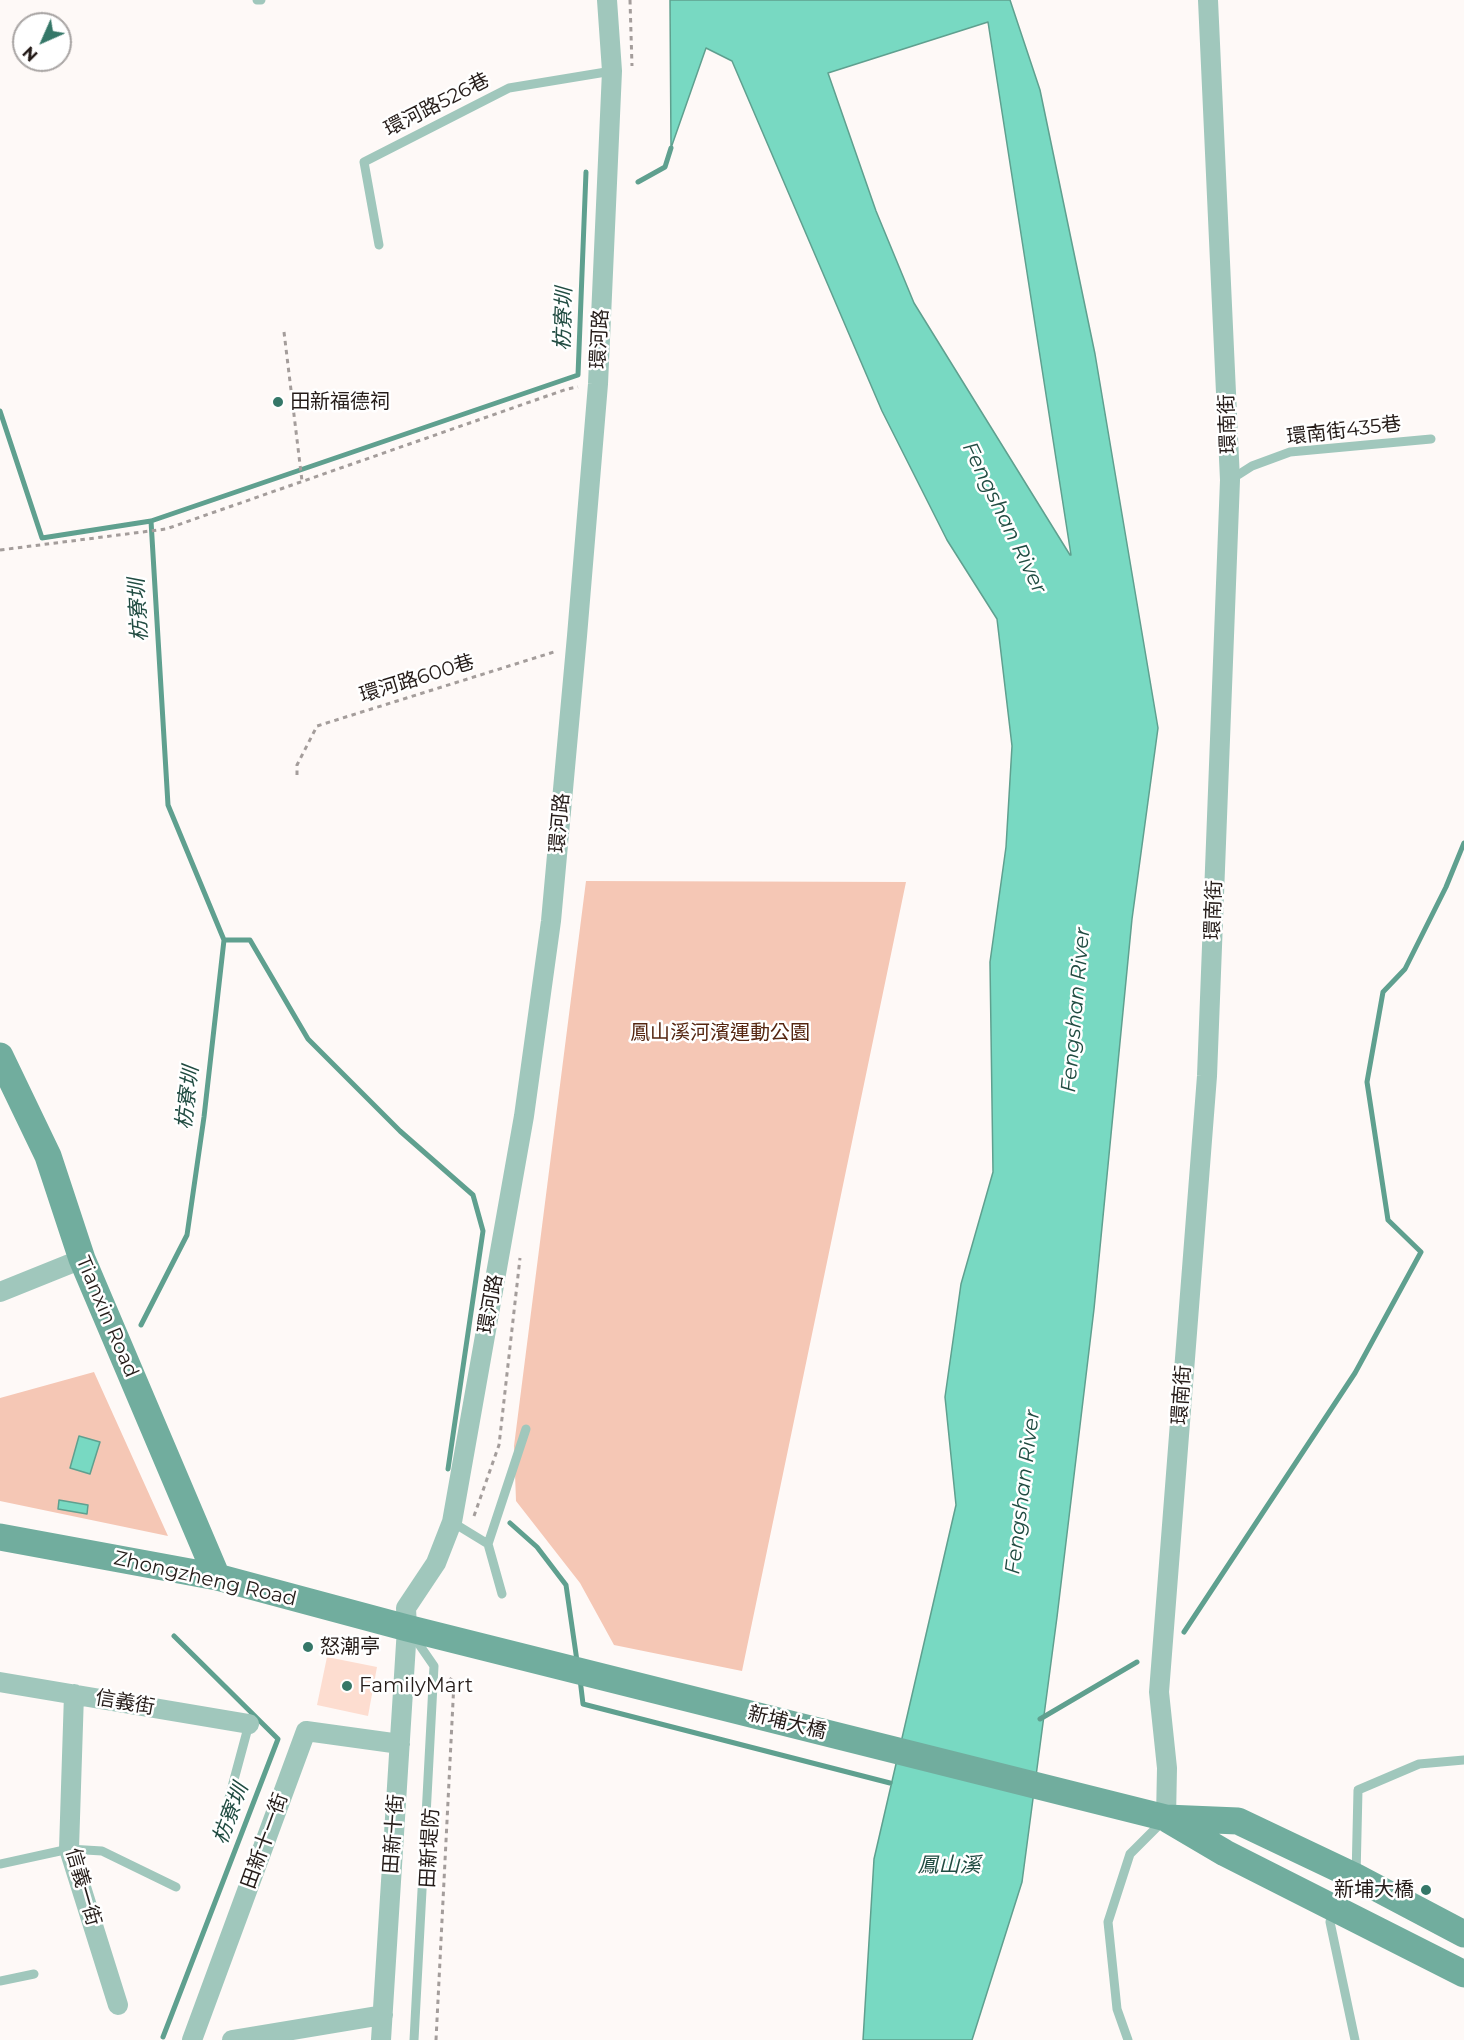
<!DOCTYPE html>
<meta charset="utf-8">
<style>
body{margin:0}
#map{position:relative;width:1464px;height:2040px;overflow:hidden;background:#fef9f7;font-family:Montserrat,sans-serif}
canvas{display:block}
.north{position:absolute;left:12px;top:12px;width:60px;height:60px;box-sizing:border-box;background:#fff;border:2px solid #a8a4a3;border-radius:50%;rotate:225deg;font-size:16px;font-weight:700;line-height:24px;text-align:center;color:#251c19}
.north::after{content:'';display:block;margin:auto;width:21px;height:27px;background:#357768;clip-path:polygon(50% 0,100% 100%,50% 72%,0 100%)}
</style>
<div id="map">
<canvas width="1464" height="2040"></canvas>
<div class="north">N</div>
</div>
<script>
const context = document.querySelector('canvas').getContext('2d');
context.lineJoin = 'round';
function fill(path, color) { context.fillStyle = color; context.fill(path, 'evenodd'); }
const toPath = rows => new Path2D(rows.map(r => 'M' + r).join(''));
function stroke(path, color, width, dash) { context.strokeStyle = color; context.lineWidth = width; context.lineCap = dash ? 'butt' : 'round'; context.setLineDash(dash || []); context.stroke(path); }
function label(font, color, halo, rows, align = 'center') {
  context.font = font + ' Montserrat,"Noto Sans TC",sans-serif'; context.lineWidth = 5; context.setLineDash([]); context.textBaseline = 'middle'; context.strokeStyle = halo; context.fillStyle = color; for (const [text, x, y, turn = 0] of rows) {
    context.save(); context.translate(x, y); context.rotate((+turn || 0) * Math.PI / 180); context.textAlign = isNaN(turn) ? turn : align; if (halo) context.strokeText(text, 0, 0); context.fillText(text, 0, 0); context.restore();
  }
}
fill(toPath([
 [586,881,906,882,742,1671,614,1645,580,1583,516,1501,514,1446],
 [94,1372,168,1536,0,1501,0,1398]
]), '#f5c7b5');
const water = toPath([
 [670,0,1010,0,1040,90,1095,354,1158,728,1132,919,1094,1309,1057,1617,1022,1882,972,2040,863,2040,874,1859,956,1505,945,1397,961,1284,993,1172,990,962,1006,847,1012,746,997,619,947,540,882,411,732,61,706,48,671,148,670,0],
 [988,22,1071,555,1070,555,914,303,876,211,828,73,988,22],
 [79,1436,100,1442,90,1474,70,1468,79,1436],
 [59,1500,88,1505,87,1514,58,1509,59,1500]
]);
fill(water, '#78d9c2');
stroke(water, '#5fa08f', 1.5);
stroke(toPath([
 [638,182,665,167,671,148],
 [0,411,42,538,151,521,578,375,586,172],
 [224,940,250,940,308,1039,400,1131,473,1195,483,1231,448,1469],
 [141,1325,187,1235,204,1117,224,940,168,805,151,521],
 [510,1523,537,1547,566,1585,577,1661],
 [1184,1632,1355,1373,1421,1252,1388,1220,1367,1082,1383,992,1405,969,1446,887,1464,843],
 [580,1679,583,1704,890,1783],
 [1040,1719,1137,1662],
 [163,2037,278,1739,174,1636]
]), '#5fa08f', 5);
fill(toPath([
 [327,1657,377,1667,368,1716,317,1705]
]), '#fdddd0');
stroke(toPath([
 [630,0,632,66],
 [284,332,302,481],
 [0,550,166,529,567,389,578,387],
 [297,775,297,765,317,726,557,651],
 [474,1516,499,1445,520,1258],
 [436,2040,454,1682,447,1676]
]), '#a49d9b', 3, [4.5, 4.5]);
stroke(toPath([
 [257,0,261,0],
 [379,245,364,162,509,88,612,71],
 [1230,480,1252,466,1290,452,1431,439],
 [452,1522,488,1544],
 [502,1594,488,1544,526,1429],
 [414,1637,434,1666,414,2040],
 [222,1824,249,1724],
 [0,1864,69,1849,102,1851,176,1887],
 [0,1981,34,1974],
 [1128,2040,1117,2009,1108,1922,1130,1854,1162,1822],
 [1355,2040,1330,1922,1333,1907,1356,1877,1358,1790,1419,1764,1464,1760]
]), '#a0c7bc', 9);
stroke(toPath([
 [0,1292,82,1259],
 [0,1682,249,1724],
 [74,1694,69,1849,118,2005],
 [1166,1818,1167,1768,1159,1692,1207,1076,1230,480,1208,0],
 [192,2040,306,1731,400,1744],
 [232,2040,383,2015],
 [381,2040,407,1628,406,1608,436,1563,452,1522,524,1116,551,921,577,636,598,384,612,71,607,0]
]), '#a0c7bc', 20);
stroke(toPath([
 [0,1056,48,1156,82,1259,217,1577],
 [0,1537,217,1577,407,1628,1166,1818,1238,1821,1356,1877,1464,1934],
 [1169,1820,1225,1853,1464,1974]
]), '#71ad9e', 27);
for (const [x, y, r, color] of [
 [278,402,6,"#357768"],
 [308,1647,6,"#357768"],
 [347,1686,6,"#357768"],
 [1426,1890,6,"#357768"]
]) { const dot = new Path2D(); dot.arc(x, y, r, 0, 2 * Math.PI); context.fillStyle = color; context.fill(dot); stroke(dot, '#fff', 2); }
label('20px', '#251c19', '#fff', [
 ["環河路526巷",437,105,-27],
 ["環河路",600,339,-87],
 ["環南街",1228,424,-92],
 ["環南街435巷",1344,431,-7],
 ["環河路600巷",417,679,-17],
 ["環河路",560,823,-85],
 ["環南街",1214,910,-88],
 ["環河路",491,1304,-80],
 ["Tianxin Road",107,1317,67],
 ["環南街",1182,1395,-86],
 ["Zhongzheng Road",205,1579,13],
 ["信義街",125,1703,10],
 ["新埔大橋",787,1723,14],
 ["田新十街",394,1834,-86],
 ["田新十一街",265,1841,-70],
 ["田新堤防",430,1848,-87],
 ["信義一街",83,1887,74]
]);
label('20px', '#251c19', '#fff', [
 ["田新福德祠",290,402],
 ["怒潮亭",320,1647],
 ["FamilyMart",359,1686],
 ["新埔大橋",1414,1890,"right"]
], 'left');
label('20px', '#552611', '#fff', [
 ["鳳山溪河濱運動公園",720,1033]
]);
label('italic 21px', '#214c42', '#fff', [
 ["枋寮圳",564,319,-88],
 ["Fengshan River",1004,518,64],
 ["枋寮圳",139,610,-93],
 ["Fengshan River",1076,1010,-85],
 ["枋寮圳",188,1098,-83],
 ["Fengshan River",1023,1492,-83],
 ["枋寮圳",231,1814,-69],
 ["鳳山溪",949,1866]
]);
</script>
